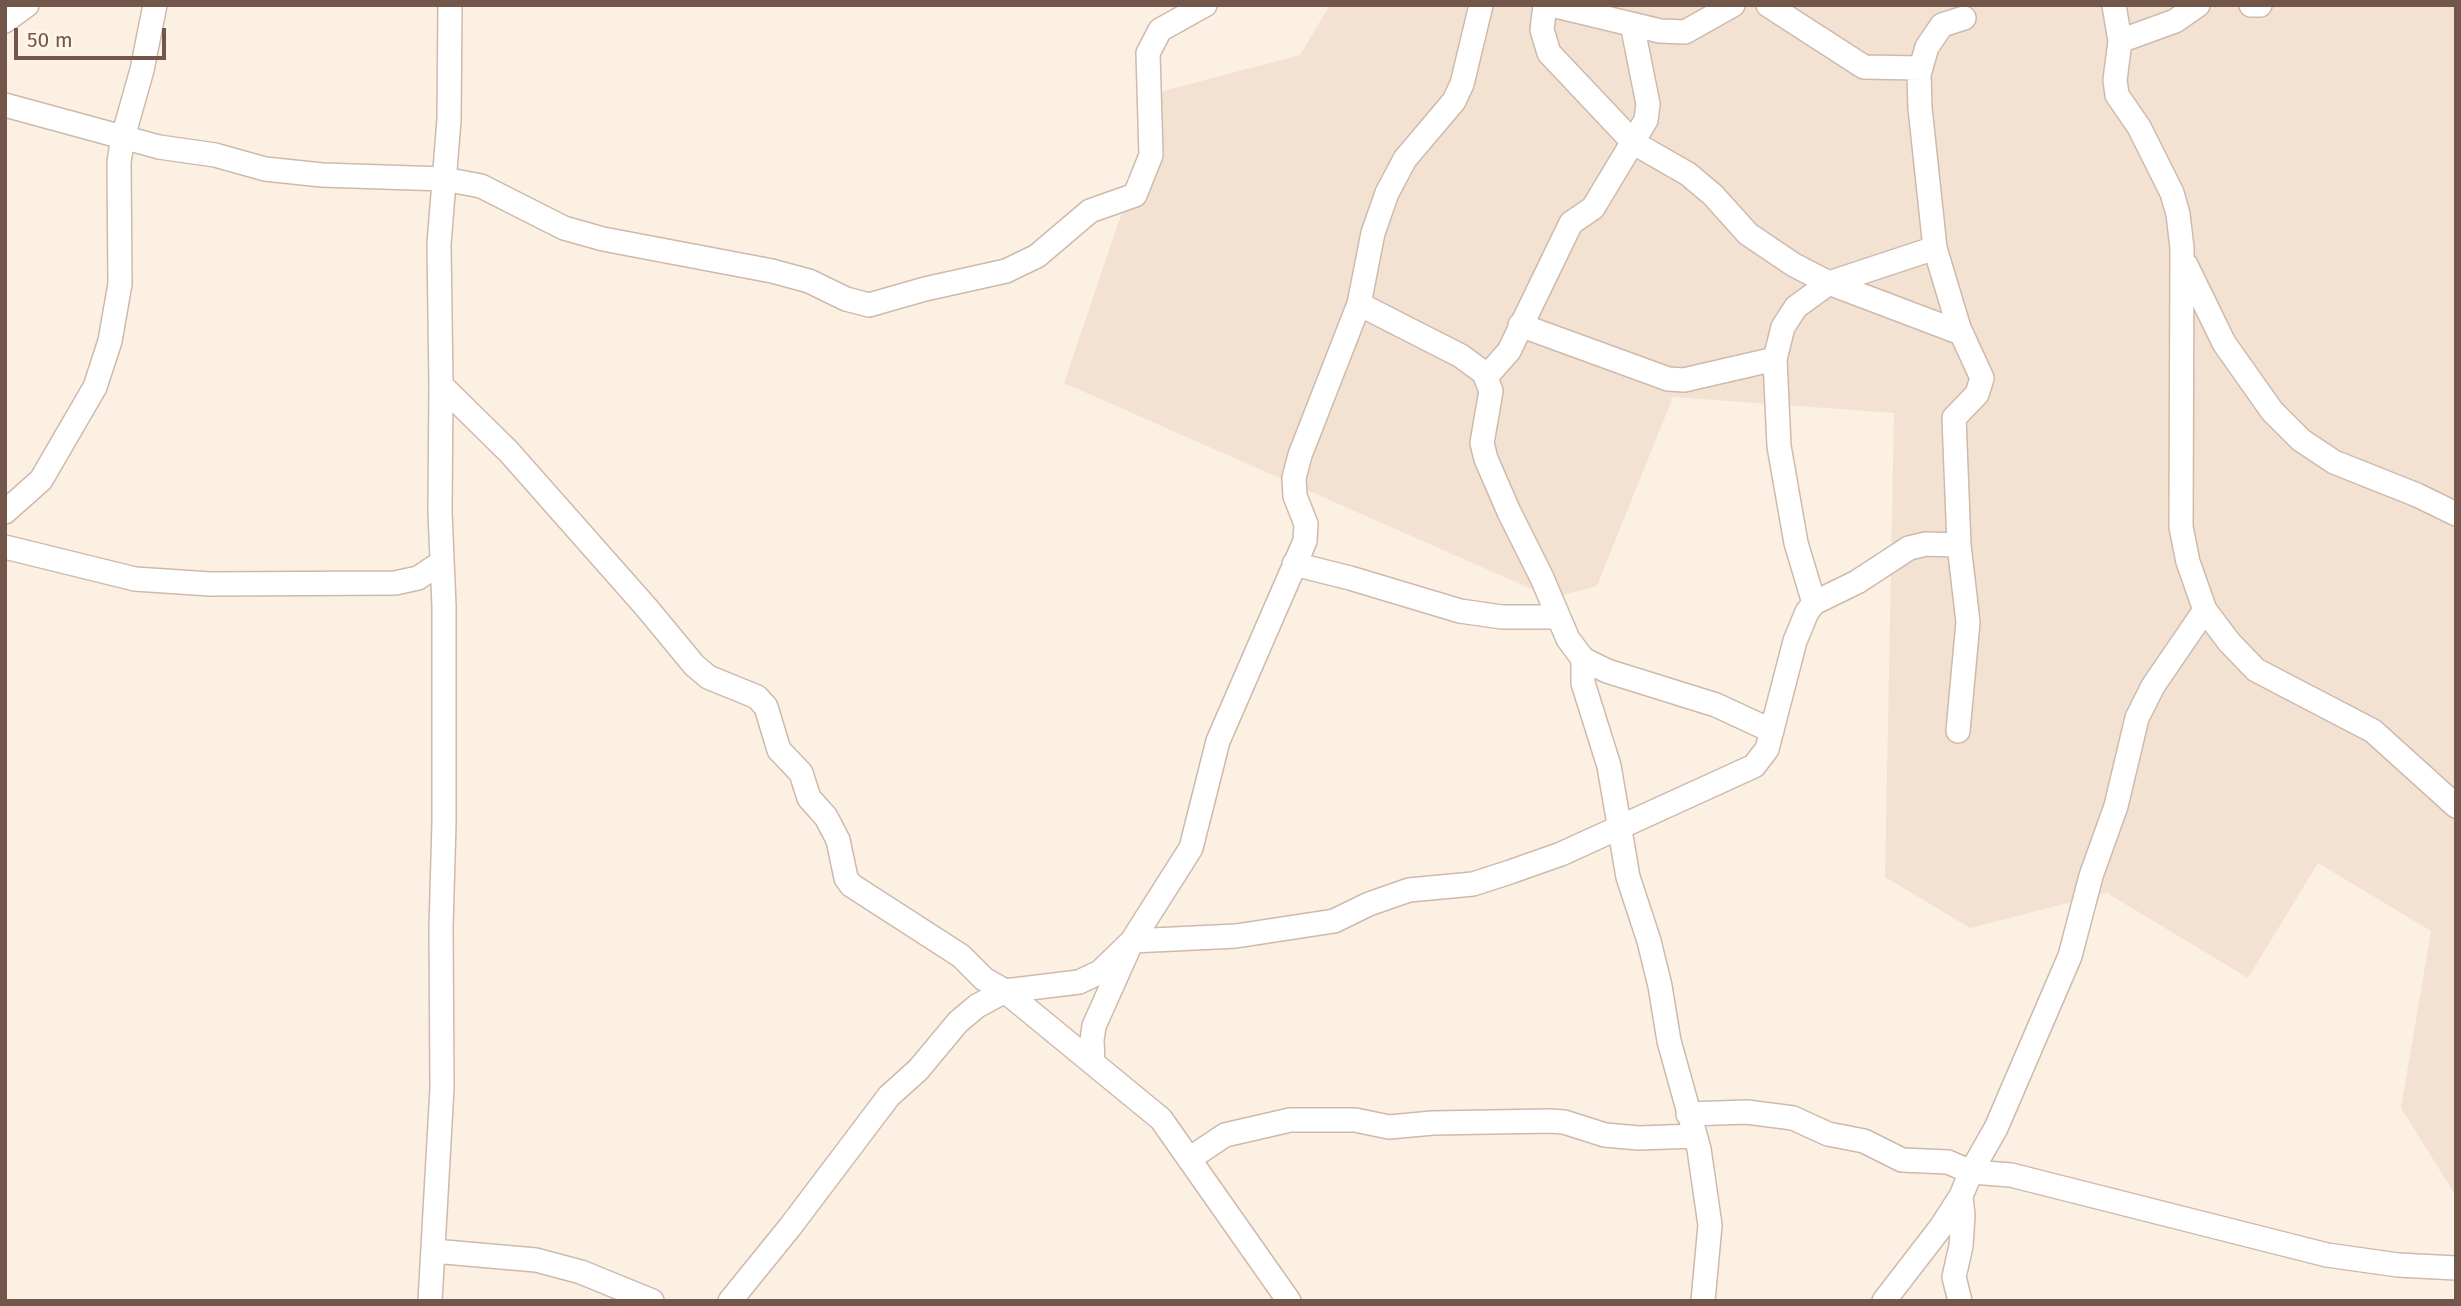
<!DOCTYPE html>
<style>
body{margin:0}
#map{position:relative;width:2461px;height:1306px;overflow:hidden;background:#fcf0e2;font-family:"Fira Sans",sans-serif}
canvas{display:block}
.frame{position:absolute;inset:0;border:7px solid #725649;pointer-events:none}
.scale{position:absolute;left:14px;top:28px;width:152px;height:32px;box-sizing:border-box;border:4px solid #725649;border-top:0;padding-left:9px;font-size:21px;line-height:24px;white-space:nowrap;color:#725649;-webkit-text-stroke:5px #fff5e8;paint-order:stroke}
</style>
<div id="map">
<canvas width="2461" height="1306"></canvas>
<div class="frame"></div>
<div class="scale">50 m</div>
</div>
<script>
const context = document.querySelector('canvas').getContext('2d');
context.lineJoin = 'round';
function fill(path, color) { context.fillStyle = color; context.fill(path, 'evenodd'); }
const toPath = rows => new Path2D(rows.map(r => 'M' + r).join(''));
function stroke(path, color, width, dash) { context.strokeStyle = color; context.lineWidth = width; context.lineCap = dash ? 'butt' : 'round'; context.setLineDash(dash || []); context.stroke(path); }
fill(toPath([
 [1330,5,2456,5,2456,1196,2401,1108,2431,931,2318,863,2248,978,2107,893,1970,928,1885,877,1894,413,1673,397,1597,586,1552,598,1064,383,1163,91,1300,55]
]), '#f3e2d1');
const minor = toPath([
 [1545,5,1542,30,1549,53,1634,143,1688,174,1713,195,1748,234,1794,265,1829,283,1961,333],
 [1552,5,1660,31,1685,32,1733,5],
 [1768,5,1864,67,1921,68],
 [2114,5,2120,41,2115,80,2117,95,2139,127,2172,193,2178,214,2182,248,2181,527,2188,562,2205,610,2229,642,2256,670,2373,731,2456,806],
 [2251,5,2260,5],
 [5,21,27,5],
 [2120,41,2175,21,2198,5],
 [5,105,159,147,215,155,265,169,322,175,444,179,481,186,564,228,603,239,772,271,809,281,846,299,869,305,925,289,1006,271,1037,256,1090,211,1135,195,1151,155,1148,53,1160,30,1205,5],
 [2186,265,2224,343,2272,411,2301,440,2334,462,2417,495,2456,514],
 [1359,304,1461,356,1484,373,1491,391,1482,443,1486,459,1509,512,1542,578,1568,639,1583,659,1607,671,1716,705,1772,731],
 [1520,325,1668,379,1684,380,1775,359],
 [1486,377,1509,351,1571,223,1593,208,1646,120,1648,104,1632,24],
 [441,385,509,452,646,607,694,665,708,677,757,697,766,707,779,750,801,773,809,798,826,817,838,840,846,878,851,885,961,956,984,979,1005,991,1161,1119,1289,1301],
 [5,512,41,480,95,387,110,341,120,284,119,162,123,137,142,70,155,5],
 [5,547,135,579,210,584,395,583,418,578,442,562],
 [1294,564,1350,578,1460,611,1502,617,1558,617],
 [1814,603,1796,543,1779,446,1775,359,1783,327,1796,307,1829,283,1935,248],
 [1583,659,1583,683,1609,766,1628,877,1649,941,1660,986,1669,1041,1699,1149,1710,1225,1703,1301],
 [1958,731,1968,622,1959,545,1954,418,1977,394,1982,378,1959,328,1935,248,1920,108,1919,74,1927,47,1942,25,1964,18],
 [1093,1063,1092,1040,1094,1026,1132,941,1191,848,1218,741,1305,541,1306,524,1295,496,1294,478,1300,455,1359,304,1373,233,1387,193,1405,159,1454,101,1462,84,1481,5],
 [1688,1114,1747,1112,1793,1118,1828,1134,1864,1141,1902,1160,1948,1162,1971,1172,2011,1175,2327,1255,2398,1265,2456,1268],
 [1189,1159,1225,1135,1290,1120,1355,1120,1389,1127,1433,1123,1550,1121,1564,1122,1605,1135,1639,1138,1695,1136],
 [433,1251,536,1260,581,1272,652,1301],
 [430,1301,442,1088,441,928,444,823,444,606,440,512,441,385,439,244,449,120,450,5],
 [730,1301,790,1227,889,1096,918,1070,958,1022,977,1006,1005,991,1079,982,1100,972,1132,941,1236,936,1334,921,1369,904,1409,890,1473,884,1510,872,1561,854,1754,766,1767,749,1795,641,1807,612,1814,603,1857,582,1909,548,1926,544,1959,545],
 [1884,1301,1941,1227,1961,1196,1971,1172,1996,1128,2070,956,2091,876,2116,806,2137,718,2153,686,2205,610],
 [1960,1301,1954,1277,1961,1246,1963,1216,1961,1196]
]);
stroke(minor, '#cebaac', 26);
stroke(minor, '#fff', 23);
</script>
